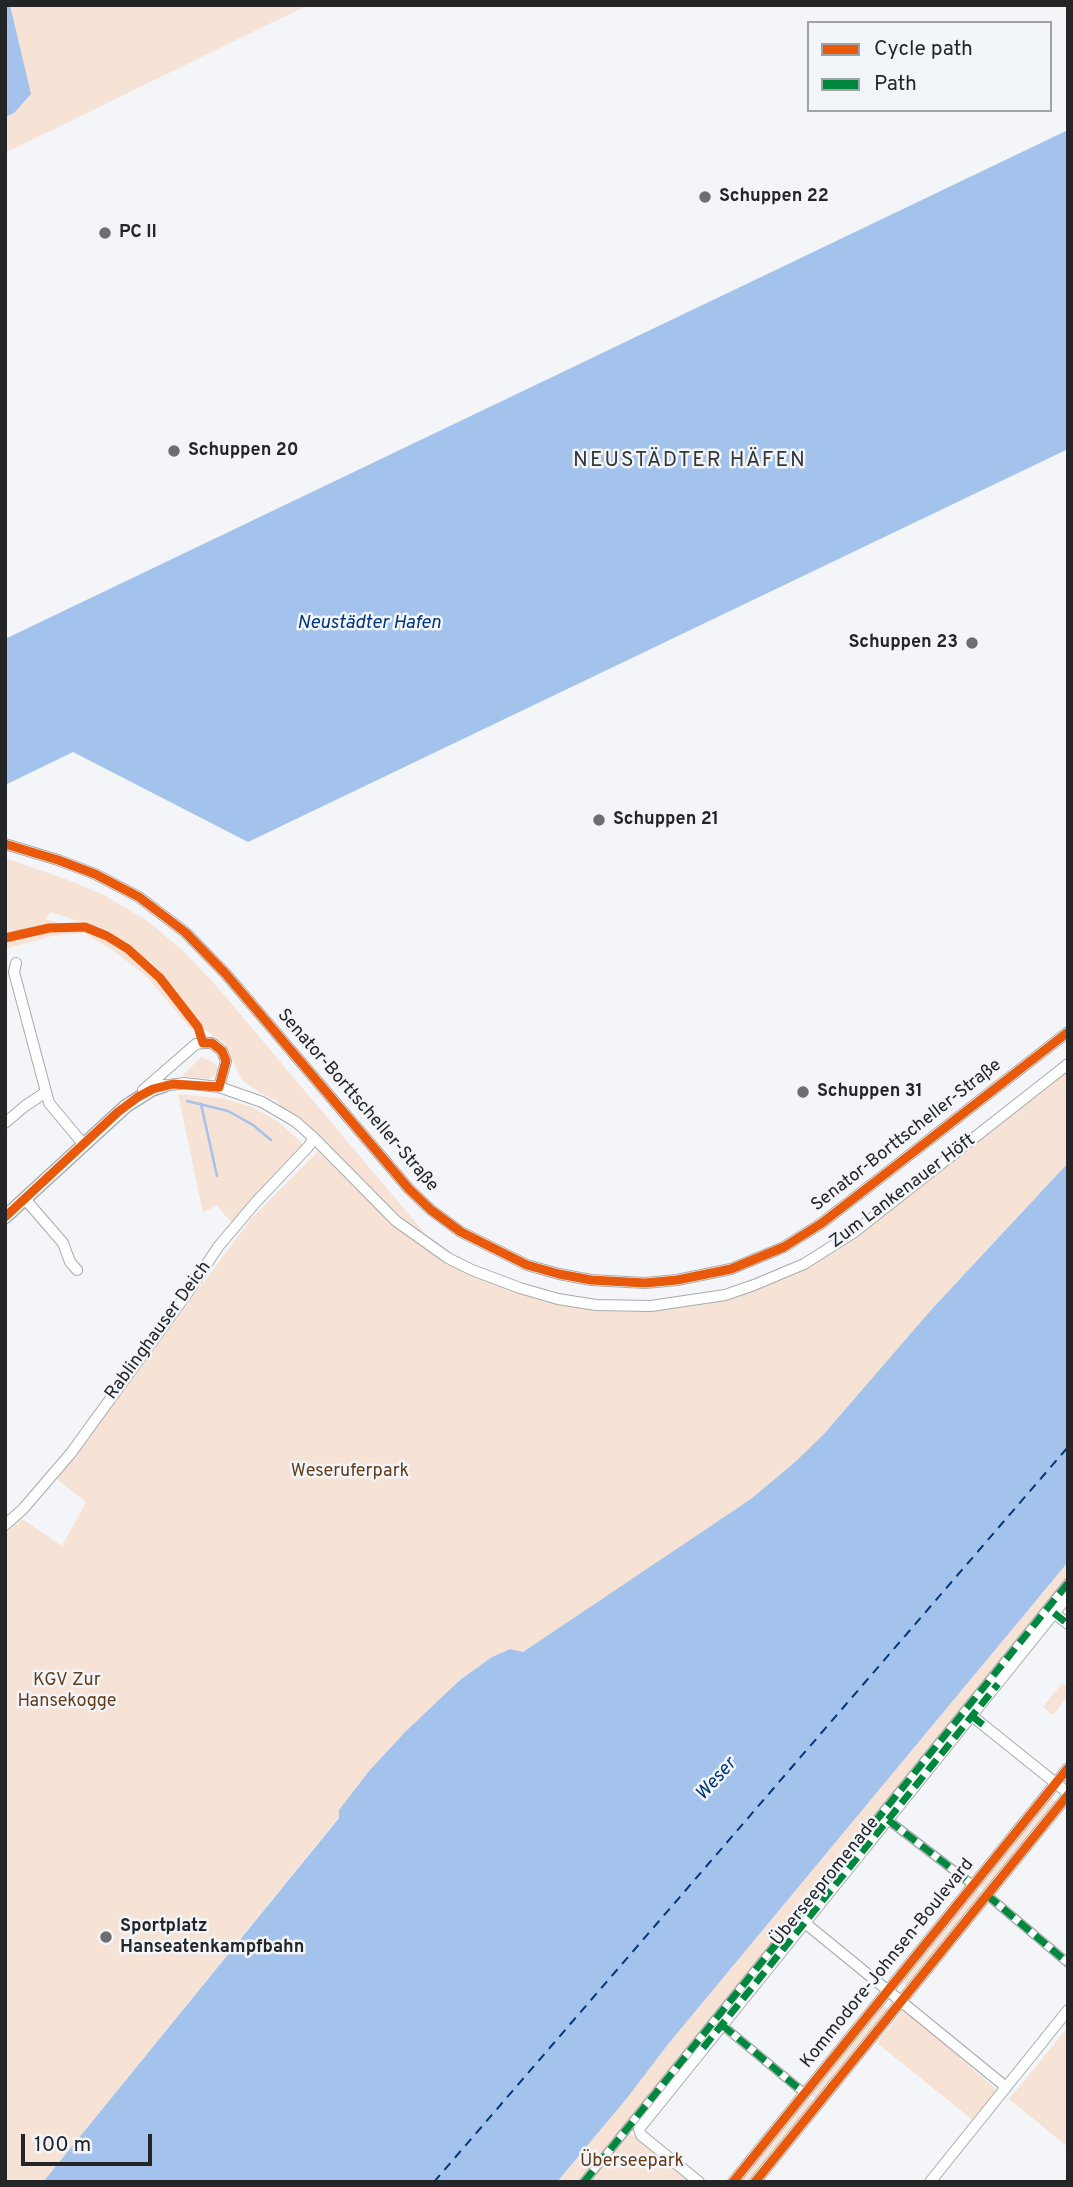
<!DOCTYPE html>
<meta charset="utf-8">
<style>
body{margin:0}
#map{position:relative;width:1073px;height:2187px;overflow:hidden;background:#f3f5f8;font-family:Overpass,sans-serif}
canvas{display:block}
.frame{position:absolute;inset:0;border:7px solid #242527;pointer-events:none}
.legend{position:absolute;left:807px;top:21px;width:245px;height:91px;box-sizing:border-box;background:#f2f5f9;border:2px solid #a0a2a5;margin:0;padding:9px 12px;list-style:none;font-size:21px;color:#242527}
.legend li{display:flex;align-items:center;gap:14px;height:35px}
.legend b{width:35px;border:2px solid #a0a2a5}
.scale{position:absolute;left:21px;top:2134px;width:131px;height:32px;box-sizing:border-box;border:4px solid #242527;border-top:0;padding-left:9px;font-size:21px;line-height:24px;white-space:nowrap;color:#242527;-webkit-text-stroke:5px #f2f5f9;paint-order:stroke}
</style>
<div id="map">
<canvas width="1073" height="2187"></canvas>
<div class="frame"></div>
<ul class="legend">
<li><b style="height:9px;background:#e8590c"></b>Cycle path</li>
<li><b style="height:9px;background:#00873e"></b>Path</li>
</ul>
<div class="scale">100 m</div>
</div>
<script>
const context = document.querySelector('canvas').getContext('2d');
context.lineJoin = 'round';
function fill(path, color) { context.fillStyle = color; context.fill(path, 'evenodd'); }
const toPath = rows => new Path2D(rows.map(r => 'M' + r).join(''));
function stroke(path, color, width, dash) { context.strokeStyle = color; context.lineWidth = width; context.lineCap = dash ? 'butt' : 'round'; context.setLineDash(dash || []); context.stroke(path); }
function label(font, color, halo, rows, align = 'center') {
  context.font = font + ' Overpass,sans-serif'; context.lineWidth = 5; context.setLineDash([]); context.textBaseline = 'middle'; context.strokeStyle = halo; context.fillStyle = color; for (const [text, x, y, turn = 0] of rows) {
    context.save(); context.translate(x, y); context.rotate((+turn || 0) * Math.PI / 180); context.textAlign = isNaN(turn) ? turn : align; if (halo) context.strokeText(text, 0, 0); context.fillText(text, 0, 0); context.restore();
  }
}
fill(toPath([
 [5,5,308,5,5,153],
 [5,858,68,880,104,895,146,920,182,950,214,983,427,1236,425,1236,411,1226,387,1205,316,1133,282,1109,277,1101,260,1093,242,1080,225,1044,205,1030,151,962,126,942,107,930,50,912,46,919,106,938,129,953,145,966,194,1026,191,1029,147,977,114,951,84,933,52,936,5,949],
 [201,1057,213,1062,219,1070,215,1076,209,1079,182,1076],
 [1068,1071,1068,1163,931,1310,824,1434,795,1462,752,1499,523,1652,509,1649,492,1657,460,1680,405,1732,369,1771,339,1810,339,1817,43,2182,5,2182,5,1534,22,1519,62,1546,86,1502,57,1479,251,1219,318,1151,394,1225,419,1244,493,1284,552,1303,582,1309,622,1312,687,1307,730,1298,770,1284,807,1268,840,1249],
 [178,1094,226,1099,252,1107,279,1122,301,1142,303,1147,233,1224,216,1205,203,1213],
 [1068,1562,1068,1577,580,2182,557,2182,627,2098,669,2043],
 [1062,1683,1068,1688,1068,1696,1053,1715,1043,1707],
 [1049,1796,1057,1803,985,1892,977,1885],
 [975,1887,983,1894,908,1988,899,1981],
 [881,2003,890,2010,817,2100,809,2093],
 [904,2009,998,2091,974,2121,877,2043],
 [1068,2027,1068,2147,1009,2099],
 [806,2095,815,2102,751,2182,736,2182],
 [630,2133,636,2138,690,2182,590,2182]
]), '#f6e3d5');
fill(toPath([
 [5,5,10,5,31,94,14,113,5,117],
 [1068,130,1068,449,248,842,73,752,5,785,5,639],
 [1068,1163,1068,1562,669,2043,627,2098,557,2182,43,2182,339,1818,339,1810,369,1771,405,1732,460,1680,492,1657,510,1649,523,1652,751,1499,795,1462,824,1434,931,1310]
]), '#a3c2ec');
stroke(toPath([
 [187,1101,228,1111,253,1125,271,1140],
 [201,1104,217,1176]
]), '#a3c2ec', 2.5);
stroke(toPath([
 [434,2182,1068,1447]
]), '#00377c', 2, [9, 7]);
const pedestrian = toPath([
 [888,1820,973,1885],
 [987,1895,1068,1963],
 [722,2025,803,2092],
 [584,2182,1068,1583]
]);
const minor = toPath([
 [5,844,58,860,95,874,139,897,185,932,225,973,409,1189,431,1210,461,1232,527,1265,559,1274,591,1280,645,1283,677,1280,731,1269,784,1247,822,1223,1068,1032],
 [16,963,14,972,49,1103,84,1145],
 [163,1086,184,1083,219,1087,262,1102,281,1113,296,1122,314,1138,396,1221,448,1258,472,1270,520,1288,558,1299,596,1305,651,1306,725,1295,754,1285,804,1264,853,1233,1068,1064],
 [143,1090,196,1044,203,1043,212,1043,222,1051,226,1061,219,1087],
 [5,1123,25,1106,46,1092],
 [25,1199,63,1243,70,1262,77,1270],
 [5,1525,23,1509,71,1453,191,1288,218,1247,256,1202,308,1147,314,1138],
 [1054,1613,1068,1624],
 [972,1716,1068,1793],
 [805,1923,1006,2087],
 [699,2182,641,2135,639,2129,1068,1596],
 [733,2182,1068,1768],
 [755,2182,1068,1795],
 [930,2182,1068,2010]
]);
const tertiary = toPath([
 [5,1217,126,1106,153,1089,163,1086]
]);
stroke(pedestrian, '#a9aaac', 10);
stroke(minor, '#a9aaac', 12);
stroke(tertiary, '#a9aaac', 15);
stroke(pedestrian, '#fdfefe', 7);
stroke(minor, '#fdfefe', 10);
stroke(tertiary, '#fdfefe', 12);
stroke(toPath([
 [1054,1613,1068,1624],
 [972,1716,988,1729],
 [888,1820,973,1885],
 [987,1895,1068,1963],
 [722,2025,803,2092],
 [703,2048,998,1684],
 [584,2182,1068,1583]
]), '#00873e', 7, [14, 7]);
stroke(toPath([
 [5,844,58,860,95,874,139,897,185,932,225,973,409,1189,431,1210,461,1232,527,1265,559,1274,591,1280,645,1283,677,1280,731,1269,784,1247,822,1223,1068,1032],
 [5,938,49,928,85,927,107,936,128,949,160,978,198,1027,203,1043],
 [5,1217,118,1112,138,1097,153,1089,173,1084,219,1087,226,1061,222,1051,212,1043,203,1043],
 [733,2182,1068,1768],
 [755,2182,1068,1795]
]), '#e8590c', 9);
for (const [x, y, r, color] of [
 [705,197,7,"#6c6e70"],
 [105,233,7,"#6c6e70"],
 [174,451,7,"#6c6e70"],
 [972,643,7,"#6c6e70"],
 [599,820,7,"#6c6e70"],
 [803,1092,7,"#6c6e70"],
 [106,1937,7,"#6c6e70"]
]) { const dot = new Path2D(); dot.arc(x, y, r, 0, 2 * Math.PI); context.fillStyle = color; context.fill(dot); stroke(dot, '#f2f5f9', 2.5); }
label('bold 18px', '#242527', '#f2f5f9', [
 ["Schuppen 22",719,197],
 ["PC II",119,233],
 ["Schuppen 20",188,451],
 ["Schuppen 23",958,643,"right"],
 ["Schuppen 21",613,820],
 ["Schuppen 31",817,1092],
 ["Sportplatz",120,1927],
 ["Hanseatenkampfbahn",120,1948]
], 'left');
label('18px', '#242527', '#f2f5f9', [
 ["Senator-Borttscheller-Straße",357,1101,49],
 ["Senator-Borttscheller-Straße",907,1136,-38],
 ["Zum Lankenauer Höft",903,1192,-37],
 ["Rablinghauser Deich",159,1331,-54],
 ["Überseepromenade",826,1882,-51],
 ["Kommodore-Johnsen-Boulevard",888,1964,-51]
]);
label('18px', '#653c16', '#f2f5f9', [
 ["Weseruferpark",350,1472],
 ["KGV Zur",67,1681],
 ["Hansekogge",67,1702],
 ["Überseepark",632,2162]
]);
label('italic 19px', '#00377c', '#f2f5f9', [
 ["Neustädter Hafen",369,624],
 ["Weser",717,1780,-48]
]);
context.letterSpacing = '2px';
label('21px', '#343639', '#f2f5f9', [
 ["NEUSTÄDTER HÄFEN",690,462]
]);
context.letterSpacing = '0px';
</script>
